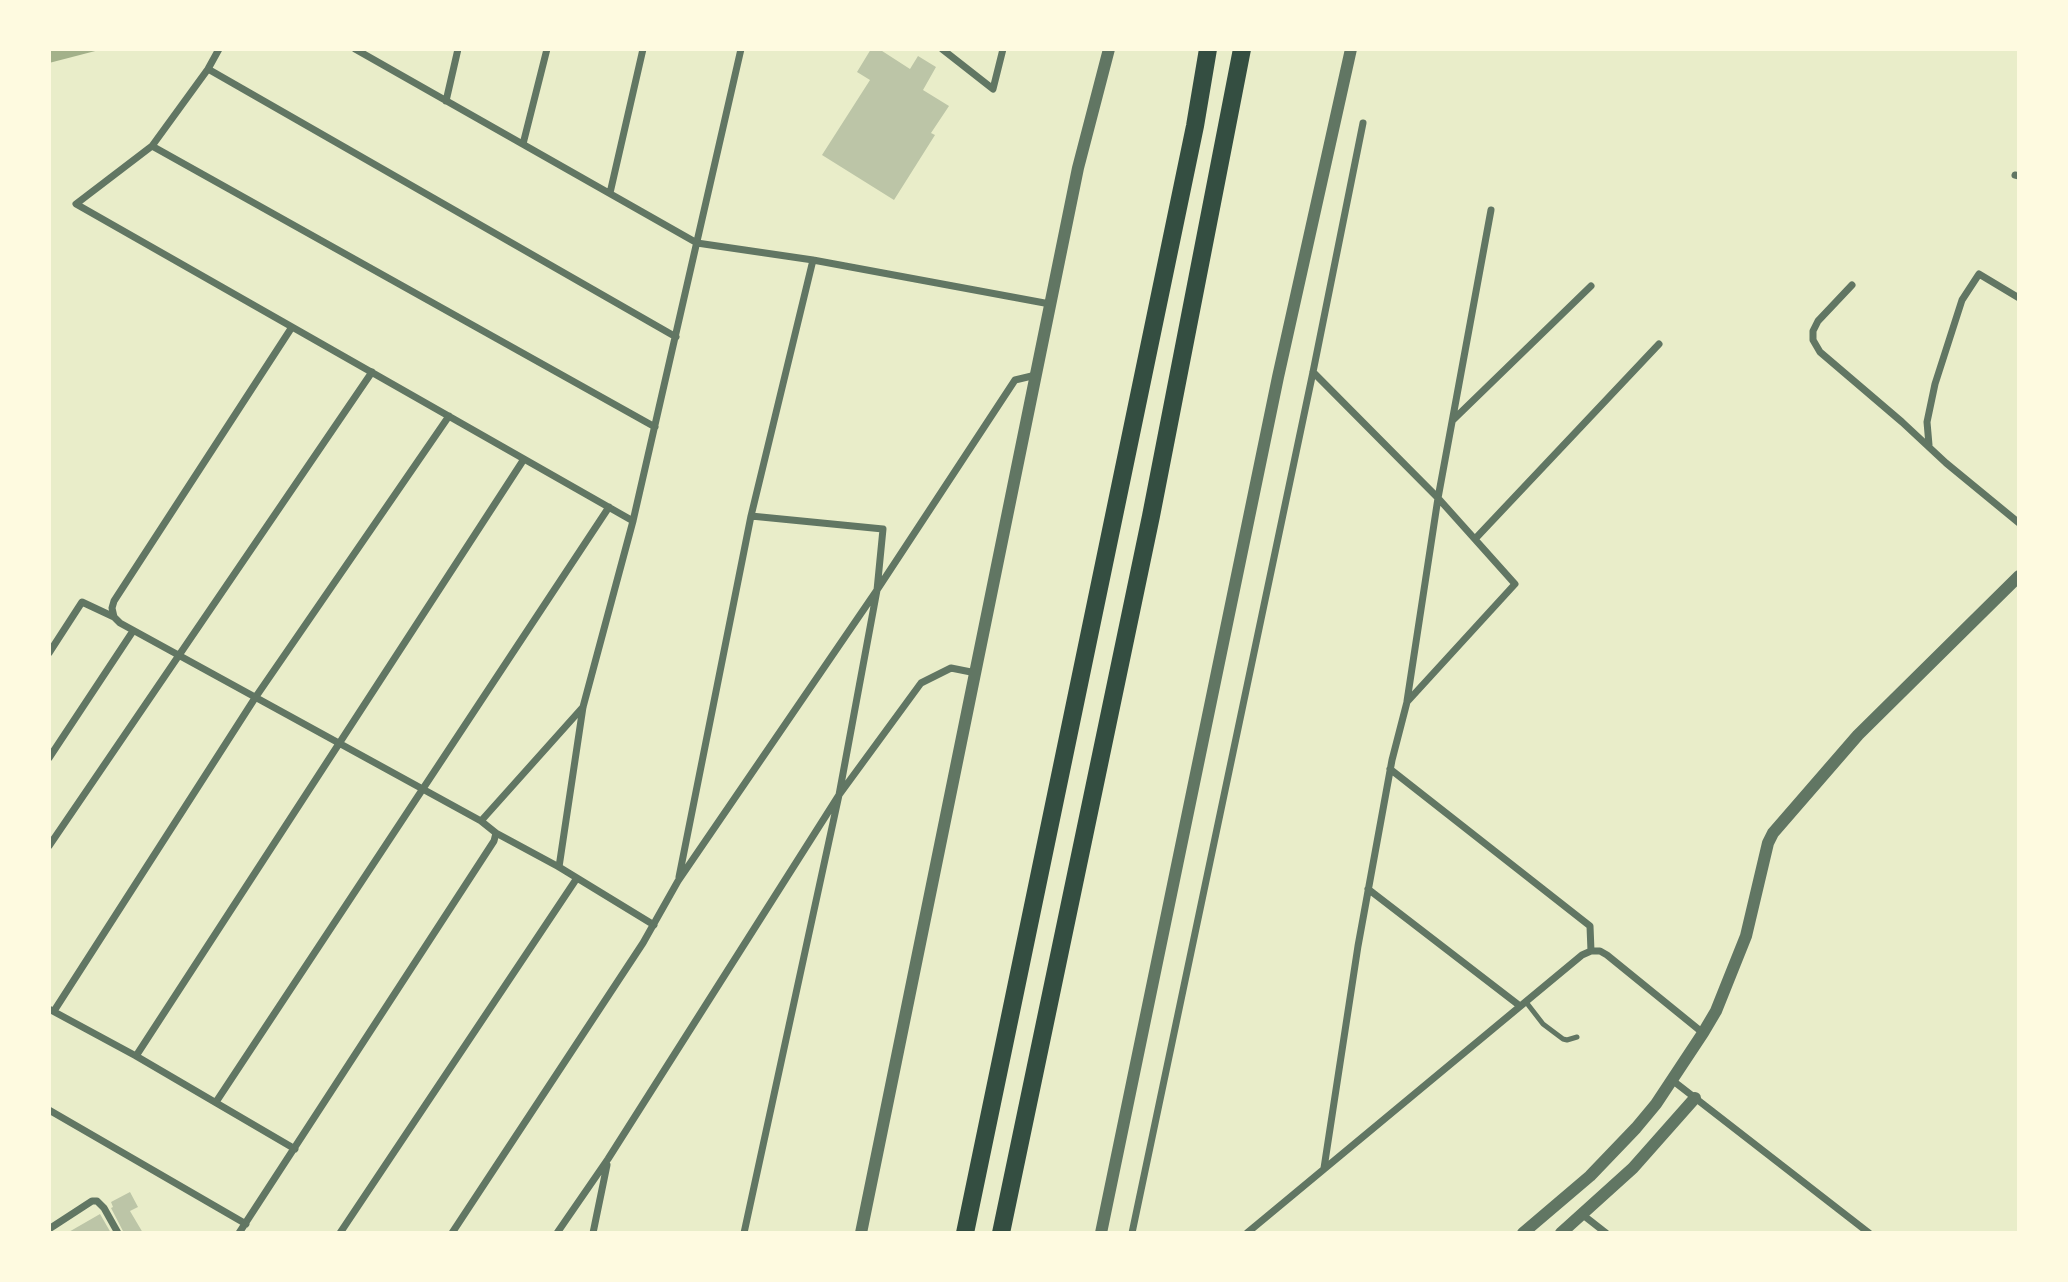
<!DOCTYPE html>
<style>
body{margin:0}
#map{position:relative;width:2068px;height:1282px;overflow:hidden;background:#e9edc9;font-family:Montserrat,sans-serif}
canvas{display:block}
.frame{position:absolute;inset:0;border:51px solid #fefae0;pointer-events:none}
</style>
<div id="map">
<canvas width="2068" height="1282"></canvas>
<div class="frame"></div>
</div>
<script>
const context = document.querySelector('canvas').getContext('2d');
context.lineJoin = 'round';
function fill(path, color) { context.fillStyle = color; context.fill(path, 'evenodd'); }
const toPath = rows => new Path2D(rows.map(r => 'M' + r).join(''));
function stroke(path, color, width, dash) { context.strokeStyle = color; context.lineWidth = width; context.lineCap = dash ? 'butt' : 'round'; context.setLineDash(dash || []); context.stroke(path); }
fill(toPath([
 [49,49,103,49,49,63]
]), '#a3b18a');
fill(toPath([
 [871,49,879,49,910,69,918,56,936,67,923,90,949,106,931,133,935,135,894,200,822,155,870,80,857,72],
 [130,1192,138,1207,130,1211,143,1233,124,1233,111,1208,113,1207,111,1202],
 [100,1214,111,1233,67,1233]
]), '#bcc5a7');
stroke(toPath([
 [1526,1002,1543,1024,1563,1039,1567,1040,1577,1037]
]), '#617663', 5);
stroke(toPath([
 [219,49,208,69,152,146,76,204,633,521],
 [355,49,697,243,813,260,1050,304],
 [942,49,993,89,1003,49],
 [208,69,676,337],
 [446,101,458,49],
 [523,144,547,49],
 [152,146,655,427],
 [2015,175,2019,176],
 [610,193,643,49],
 [1852,285,1818,321,1813,331,1813,340,1820,352,1902,422,1946,463,2019,523],
 [1313,372,1438,498,1515,584,1407,702,1392,760,1358,946,1324,1168],
 [1453,420,1591,286],
 [1929,445,1927,422,1935,384,1962,300,1979,274,2019,298],
 [1475,539,1659,344],
 [49,653,82,602,114,617],
 [1407,701,1438,498,1491,210],
 [49,758,133,631],
 [1390,769,1590,926,1591,951],
 [481,821,583,707],
 [496,833,559,867,654,925],
 [49,846,372,372],
 [559,867,583,707,633,521,741,49],
 [679,877,751,516,813,260],
 [1368,889,1520,1006],
 [49,1009,136,1056,295,1149],
 [54,1011,255,698,449,416],
 [136,1056,524,459],
 [1672,1080,1869,1233],
 [216,1102,609,507],
 [49,1110,246,1224],
 [1583,1215,1606,1233],
 [49,1229,92,1201,97,1201,104,1208,118,1233],
 [239,1233,494,841,496,833,481,821,120,623,114,617,112,608,114,601,292,327],
 [340,1233,577,878],
 [452,1233,643,943,678,881,877,590,1015,380,1036,375],
 [557,1233,608,1159,839,795,921,683,951,668,976,673],
 [593,1233,607,1165],
 [744,1233,839,795,877,590,883,529,751,516],
 [1132,1233,1313,372,1363,123],
 [1247,1233,1582,955,1591,951,1600,951,1607,955,1703,1033]
]), '#617663', 7);
stroke(toPath([
 [861,1233,1078,168,1109,49],
 [1101,1233,1278,377,1351,49],
 [1523,1233,1590,1176,1636,1128,1656,1104,1703,1033,1716,1011,1746,936,1768,843,1773,833,1858,735,2019,576],
 [1561,1233,1633,1168,1695,1098]
]), '#617663', 12);
stroke(toPath([
 [965,1233,1195,126,1208,49],
 [1001,1233,1151,516,1242,49]
]), '#344e41', 18);
</script>
